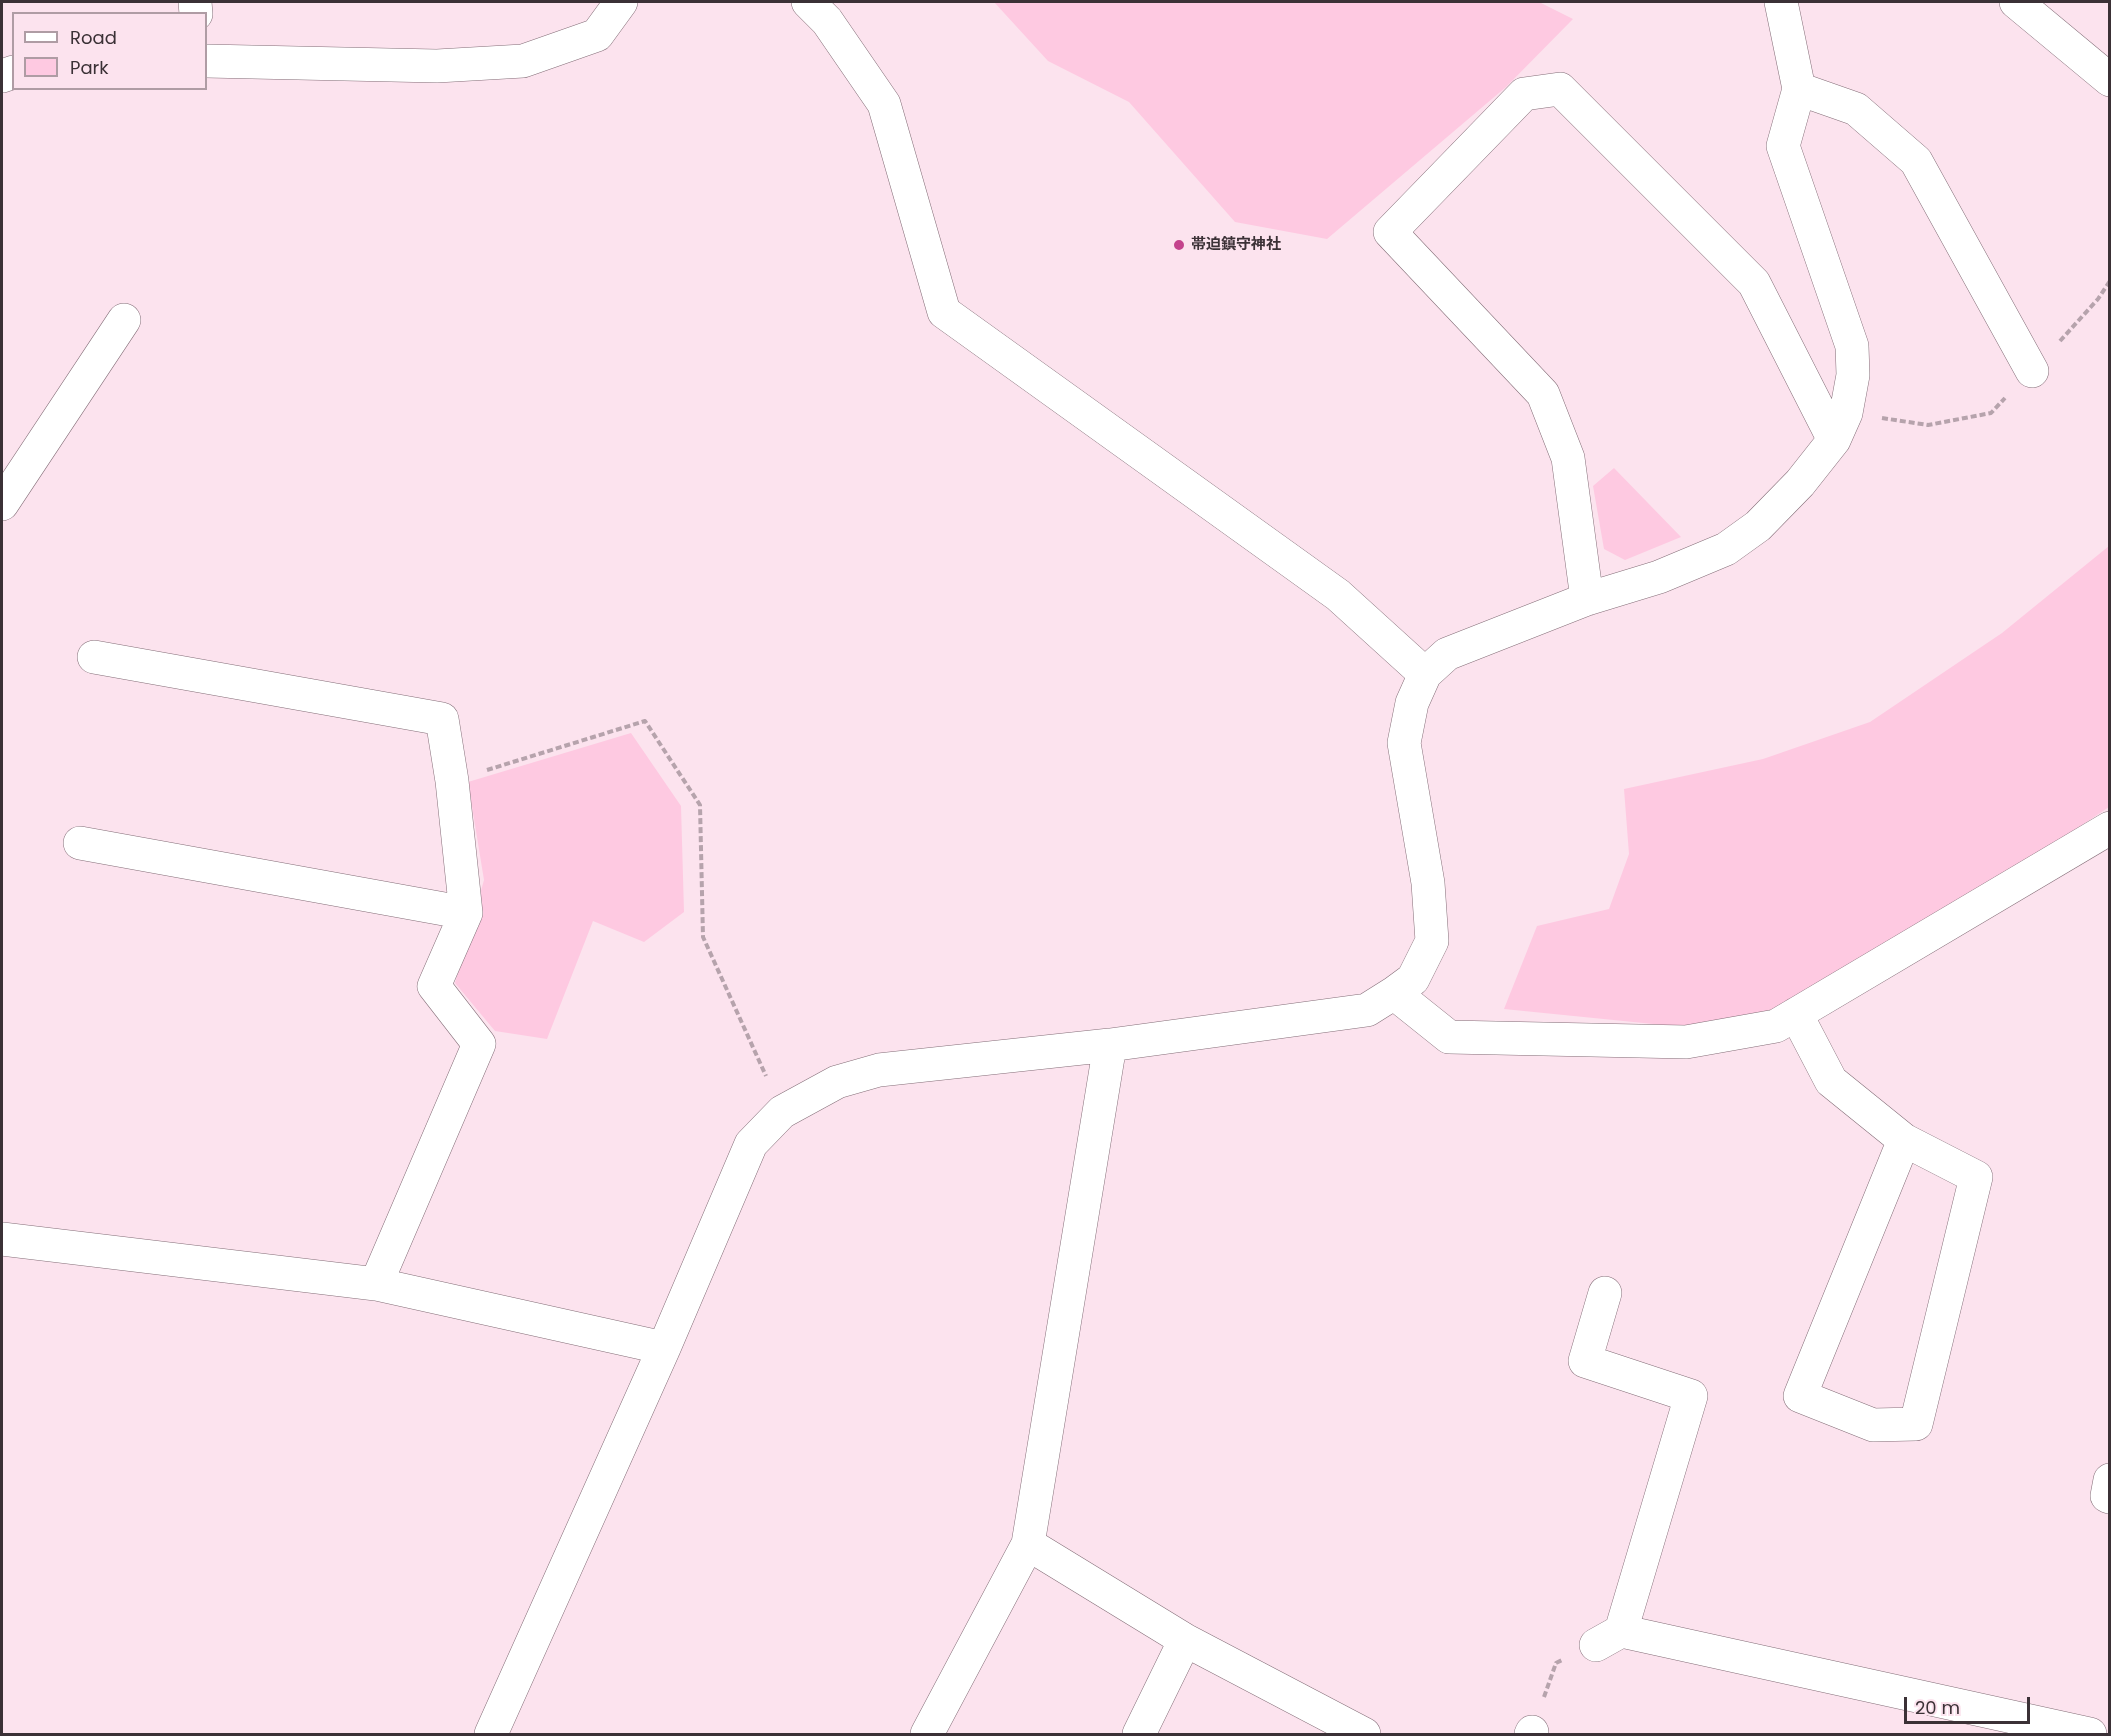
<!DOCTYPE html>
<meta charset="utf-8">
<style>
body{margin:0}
#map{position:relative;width:2111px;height:1736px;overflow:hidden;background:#fce3ee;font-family:Poppins,sans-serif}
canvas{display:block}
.frame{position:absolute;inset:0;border:3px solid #3b3136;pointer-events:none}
.legend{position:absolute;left:12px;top:12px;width:195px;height:78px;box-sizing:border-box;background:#fce3ee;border:2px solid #af9ca4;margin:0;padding:8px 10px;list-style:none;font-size:18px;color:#3b3136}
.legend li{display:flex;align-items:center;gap:12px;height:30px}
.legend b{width:30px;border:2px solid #af9ca4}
.scale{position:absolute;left:1904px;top:1697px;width:126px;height:27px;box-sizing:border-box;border:3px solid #3b3136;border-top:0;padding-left:8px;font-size:18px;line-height:21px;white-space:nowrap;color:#3b3136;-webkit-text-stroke:4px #fce3ee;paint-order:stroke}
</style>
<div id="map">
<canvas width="2111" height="1736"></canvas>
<div class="frame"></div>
<ul class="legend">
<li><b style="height:8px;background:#fff"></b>Road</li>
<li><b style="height:16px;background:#fec9e1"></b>Park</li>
</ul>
<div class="scale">20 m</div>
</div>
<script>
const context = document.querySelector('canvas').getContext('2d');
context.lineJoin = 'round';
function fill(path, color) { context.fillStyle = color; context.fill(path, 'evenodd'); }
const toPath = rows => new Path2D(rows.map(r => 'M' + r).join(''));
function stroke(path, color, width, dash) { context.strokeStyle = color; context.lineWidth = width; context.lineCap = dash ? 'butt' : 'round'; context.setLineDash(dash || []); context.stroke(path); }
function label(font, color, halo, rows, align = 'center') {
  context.font = font + ' Poppins,"Noto Sans JP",sans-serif'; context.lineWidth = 5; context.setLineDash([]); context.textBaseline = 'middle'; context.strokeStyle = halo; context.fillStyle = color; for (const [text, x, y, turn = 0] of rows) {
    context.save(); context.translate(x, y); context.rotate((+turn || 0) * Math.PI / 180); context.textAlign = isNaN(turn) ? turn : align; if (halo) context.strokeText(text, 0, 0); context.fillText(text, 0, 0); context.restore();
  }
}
fill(toPath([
 [994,2,1539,2,1573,19,1506,87,1327,239,1235,222,1129,102,1048,61],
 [1614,468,1681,537,1625,560,1604,549,1593,486],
 [2109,546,2109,807,1838,988,1713,1030,1504,1009,1537,926,1609,909,1629,854,1624,789,1763,759,1870,722,2002,633],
 [631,733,681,806,684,912,644,942,593,921,547,1039,495,1031,455,983,484,880,468,782]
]), '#fec9e1');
const minor = toPath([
 [195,2,196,14],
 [808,2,827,21,884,104,944,312,1338,595,1425,674],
 [2016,2,2110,80],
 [206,61,437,66,523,61,597,35,621,2],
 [2,76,14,72],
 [1799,89,1856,109,1916,161,2032,371],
 [2,504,124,320],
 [1587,599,1568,458,1543,394,1390,232,1524,94,1560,89,1754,283,1834,440],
 [94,657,442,719,452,781,466,913,434,986,479,1044,376,1284],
 [80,843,466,913],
 [1394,993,1449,1037,1686,1042,1776,1026,2110,828],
 [1796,1014,1831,1081,1904,1140,1976,1177,1916,1424,1873,1425,1800,1396,1904,1140],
 [1110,1045,1028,1544,1185,1640,1364,1734],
 [2,1239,376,1284,664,1348],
 [2110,1480,2107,1496,2110,1497],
 [1621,1631,2090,1734],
 [1596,1645,1621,1631,1691,1396,1585,1361,1605,1293],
 [491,1734,664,1348,751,1144,782,1112,837,1082,879,1070,1110,1045,1367,1010,1394,993,1413,979,1432,941,1428,883,1404,743,1412,703,1425,674,1447,654,1587,599,1659,577,1726,549,1758,526,1800,483,1834,440,1846,413,1853,375,1852,346,1783,146,1799,89,1781,2],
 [927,1734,1028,1544],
 [1139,1734,1185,1640],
 [1531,1734,1532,1732]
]);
stroke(minor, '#846e78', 34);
stroke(toPath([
 [2060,341,2098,299,2110,281],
 [1882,418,1928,425,1991,413,2005,398],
 [487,770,645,721,700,805,703,937,766,1076],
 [1544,1697,1556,1663,1562,1660]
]), '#b6a3ac', 4, [6, 3]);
stroke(minor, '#fff', 33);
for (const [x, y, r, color] of [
 [1179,245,6,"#c4428c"]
]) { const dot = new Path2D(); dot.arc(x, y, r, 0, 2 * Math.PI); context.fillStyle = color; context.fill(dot); stroke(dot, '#fce3ee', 2); }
label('bold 15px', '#3b3136', '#fce3ee', [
 ["帯迫鎮守神社",1191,245]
], 'left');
</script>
